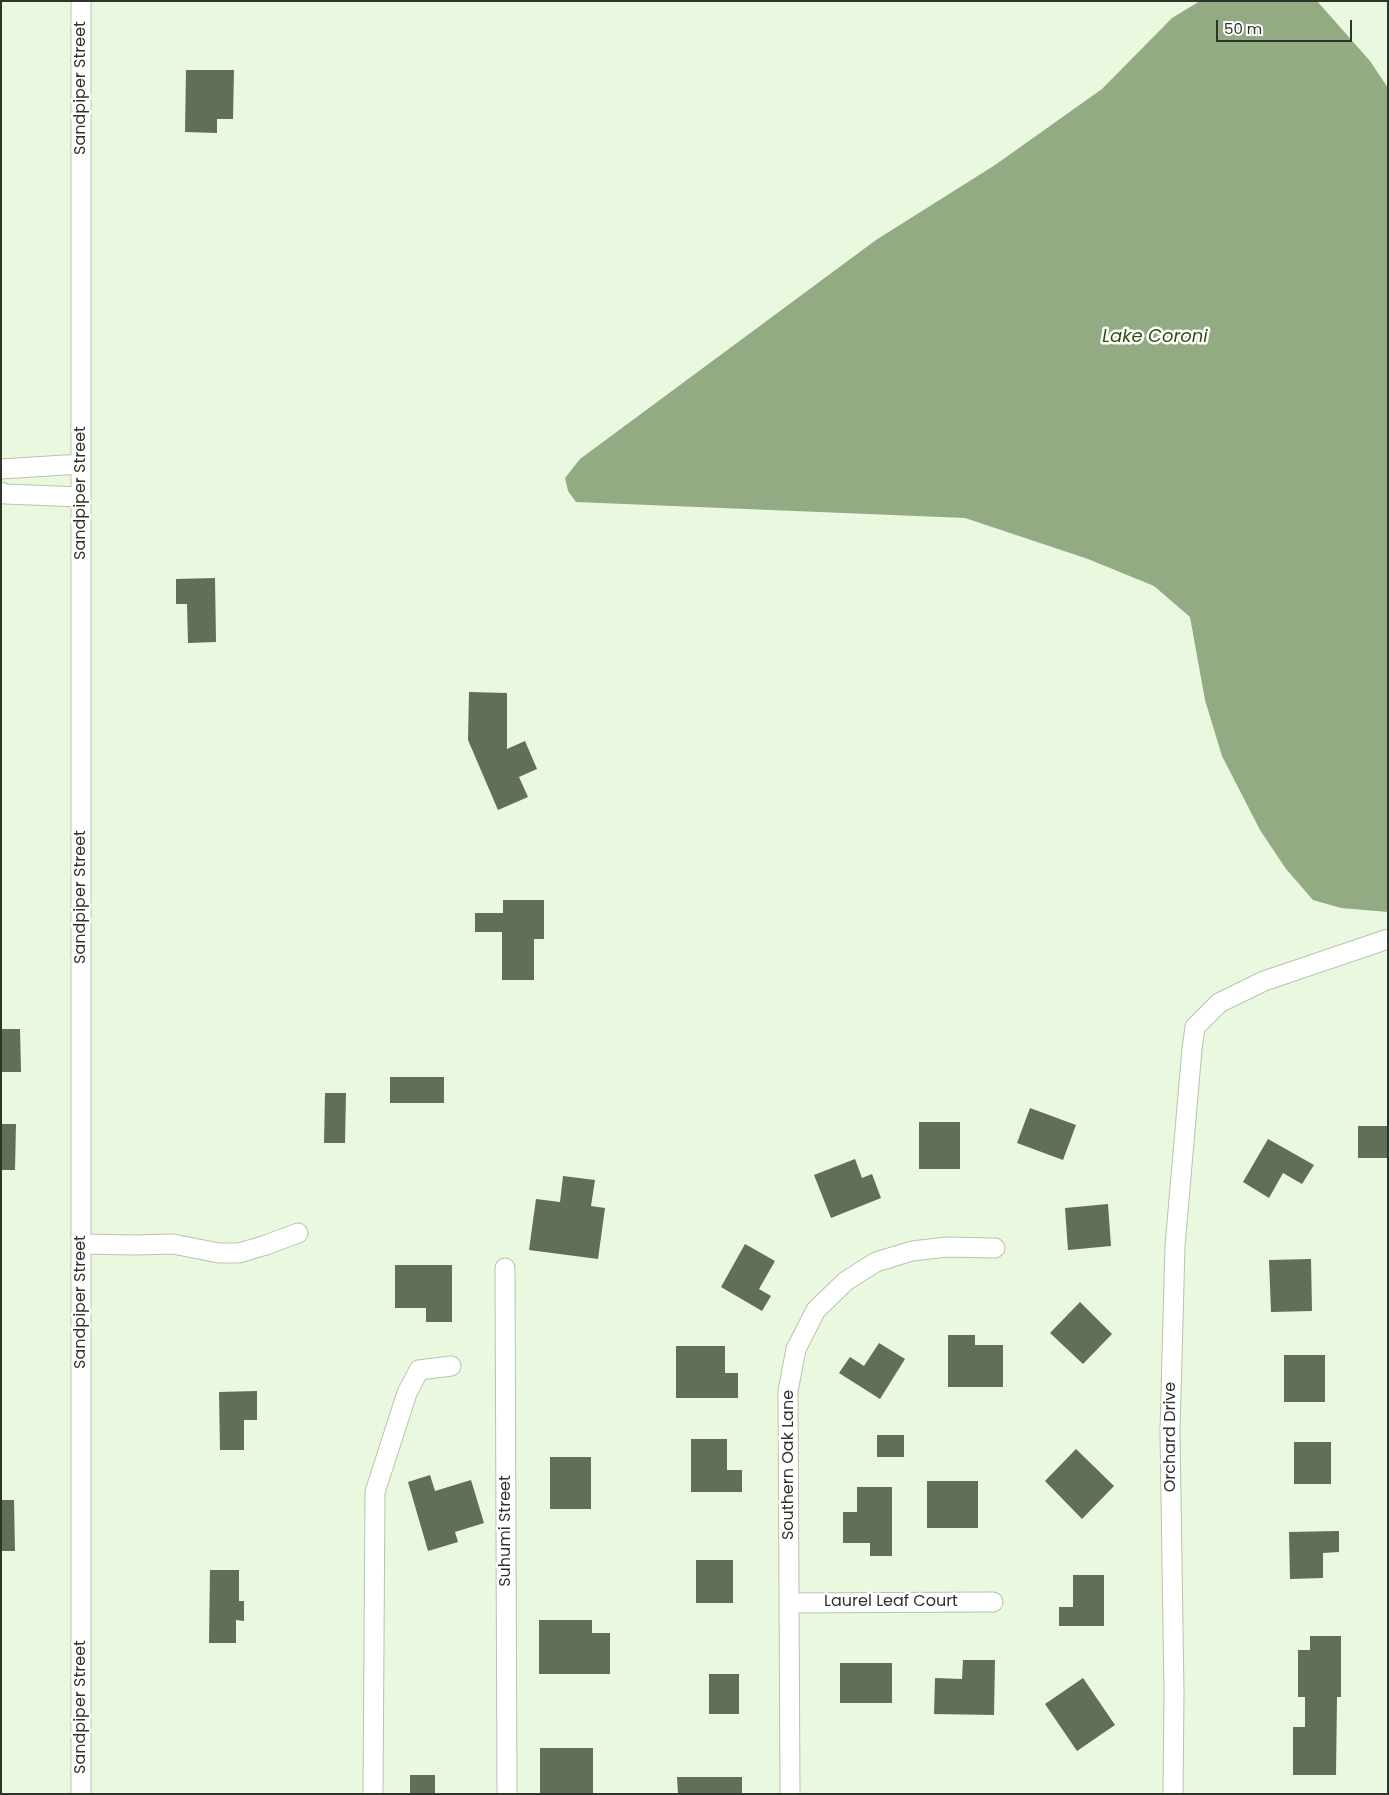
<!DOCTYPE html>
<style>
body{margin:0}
#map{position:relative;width:1389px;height:1795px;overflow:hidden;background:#eaf8df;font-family:Poppins,sans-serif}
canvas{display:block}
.frame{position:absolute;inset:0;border:2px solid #2f342b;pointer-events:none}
.scale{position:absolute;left:1216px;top:20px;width:136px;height:22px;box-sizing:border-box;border:2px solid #2f342b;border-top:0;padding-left:6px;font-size:15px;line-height:18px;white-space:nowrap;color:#2f342b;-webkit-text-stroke:4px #fff;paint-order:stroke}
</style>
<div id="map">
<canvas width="1389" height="1795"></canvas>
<div class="frame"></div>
<div class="scale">50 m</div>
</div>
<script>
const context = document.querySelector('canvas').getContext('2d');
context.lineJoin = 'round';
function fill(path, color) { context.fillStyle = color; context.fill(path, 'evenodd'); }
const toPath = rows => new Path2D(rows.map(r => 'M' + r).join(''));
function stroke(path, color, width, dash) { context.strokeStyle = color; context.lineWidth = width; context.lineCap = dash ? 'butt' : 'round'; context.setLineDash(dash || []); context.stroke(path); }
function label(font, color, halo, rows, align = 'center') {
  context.font = font + ' Poppins,sans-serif'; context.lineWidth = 5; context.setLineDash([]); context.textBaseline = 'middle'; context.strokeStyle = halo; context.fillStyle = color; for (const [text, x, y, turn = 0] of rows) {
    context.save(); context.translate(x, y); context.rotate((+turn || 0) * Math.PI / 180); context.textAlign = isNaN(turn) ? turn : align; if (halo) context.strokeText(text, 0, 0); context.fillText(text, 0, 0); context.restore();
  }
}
fill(toPath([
 [1200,1,1317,1,1370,61,1388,88,1388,912,1341,908,1313,900,1286,869,1260,830,1222,756,1205,700,1190,617,1154,586,1088,559,965,518,576,502,568,491,565,478,580,459,876,240,995,165,1102,89,1172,18]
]), '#93ab82');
fill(toPath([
 [186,70,234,70,233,119,217,119,217,133,185,132],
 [215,578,216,642,188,643,187,604,176,604,176,579],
 [469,692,507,693,507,749,525,741,537,769,519,777,528,797,498,810,468,740],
 [503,900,544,900,544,939,534,939,534,980,502,980,502,932,475,932,475,913,503,913],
 [1,1029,20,1029,21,1072,1,1072],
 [390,1077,444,1077,444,1103,390,1103],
 [325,1093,346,1093,345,1143,324,1143],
 [1030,1108,1076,1125,1063,1160,1017,1143],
 [919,1122,960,1122,960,1169,919,1169],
 [1,1124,16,1124,15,1170,1,1170],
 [1358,1126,1388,1126,1388,1158,1358,1158],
 [1268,1139,1314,1165,1302,1184,1283,1173,1269,1198,1243,1182],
 [855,1159,862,1178,872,1174,881,1198,831,1218,814,1175],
 [563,1176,595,1180,591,1206,605,1208,598,1259,529,1250,536,1199,560,1202],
 [1108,1204,1111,1246,1068,1250,1065,1208],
 [745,1244,775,1261,759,1289,771,1296,762,1311,721,1287],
 [1311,1259,1312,1311,1271,1312,1269,1260],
 [395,1265,452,1265,452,1322,426,1322,426,1308,395,1308],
 [1080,1302,1112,1334,1083,1364,1050,1333],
 [948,1335,975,1335,975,1345,1003,1345,1003,1387,948,1387],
 [879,1343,905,1359,880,1399,839,1373,850,1357,864,1366],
 [676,1346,725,1346,725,1373,738,1373,738,1398,676,1398],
 [1284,1355,1325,1355,1325,1402,1284,1402],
 [257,1391,257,1420,244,1420,244,1450,220,1450,219,1392],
 [877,1435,904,1435,904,1457,877,1457],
 [691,1439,727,1439,727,1470,742,1470,742,1492,691,1492],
 [1294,1442,1331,1442,1331,1484,1294,1484],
 [1076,1449,1114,1486,1082,1519,1045,1481],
 [550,1457,591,1457,591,1509,550,1509],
 [430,1475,435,1491,471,1480,484,1523,455,1532,458,1542,428,1551,408,1482],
 [927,1481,978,1481,978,1528,927,1528],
 [857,1487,892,1487,892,1556,870,1556,870,1543,843,1543,843,1512,857,1512],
 [1,1500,14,1500,15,1551,1,1551],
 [1339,1531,1339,1552,1323,1553,1323,1578,1290,1579,1289,1532],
 [696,1560,733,1560,733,1603,696,1603],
 [210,1570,239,1570,239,1601,244,1601,244,1621,236,1620,236,1643,209,1643],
 [1073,1575,1104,1575,1104,1626,1059,1626,1059,1607,1073,1607],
 [539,1620,592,1620,592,1633,610,1633,610,1674,539,1674],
 [1310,1636,1341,1636,1341,1697,1337,1697,1336,1775,1293,1775,1293,1727,1305,1727,1305,1697,1298,1697,1298,1650,1310,1650],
 [963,1660,995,1660,994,1715,934,1714,935,1678,962,1679],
 [840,1663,892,1663,892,1703,840,1703],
 [709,1674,739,1674,739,1714,709,1714],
 [1083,1678,1115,1725,1077,1751,1045,1704],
 [540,1748,593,1748,593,1794,540,1794],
 [410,1775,435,1775,435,1794,410,1794],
 [677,1777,742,1777,742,1794,678,1794]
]), '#616e58');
const minor = toPath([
 [1,469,81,464],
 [1,492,5,494,81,497],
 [81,1244,134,1245,173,1244,219,1253,239,1253,266,1245,298,1233],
 [505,1268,507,1794],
 [789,1603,993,1602],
 [81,1794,81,1],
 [373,1794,375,1492,407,1393,419,1370,451,1366],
 [790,1794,788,1391,796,1349,816,1310,846,1281,876,1262,912,1251,947,1247,995,1248],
 [1173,1794,1174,1692,1170,1431,1175,1246,1192,1049,1195,1027,1219,1003,1264,981,1388,939]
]);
stroke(minor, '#b6c4ad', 21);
stroke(minor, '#fff', 19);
label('16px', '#2f342b', '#fff', [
 ["Sandpiper Street",81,88,-90],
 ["Sandpiper Street",81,493,-90],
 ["Sandpiper Street",81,897,-90],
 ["Sandpiper Street",81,1302,-90],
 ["Orchard Drive",1171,1437,-90],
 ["Southern Oak Lane",789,1465,-90],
 ["Suhumi Street",506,1531,-90],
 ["Laurel Leaf Court",891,1602],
 ["Sandpiper Street",81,1707,-90]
]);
label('italic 18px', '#314f13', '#fff', [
 ["Lake Coroni",1155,337]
]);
</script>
